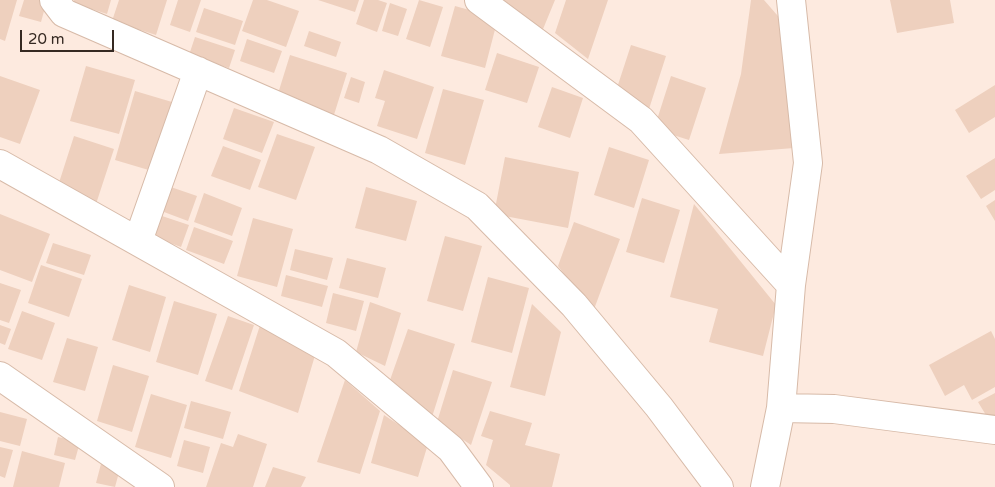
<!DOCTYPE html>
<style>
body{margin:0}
#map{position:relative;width:995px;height:487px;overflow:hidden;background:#fdeadf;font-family:"Varela Round",sans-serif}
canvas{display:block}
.scale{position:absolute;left:20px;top:30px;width:94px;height:22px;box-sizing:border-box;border:2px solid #352922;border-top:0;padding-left:6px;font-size:15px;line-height:18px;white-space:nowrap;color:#352922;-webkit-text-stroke:4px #fdeadf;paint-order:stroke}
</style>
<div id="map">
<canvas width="995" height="487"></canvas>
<div class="scale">20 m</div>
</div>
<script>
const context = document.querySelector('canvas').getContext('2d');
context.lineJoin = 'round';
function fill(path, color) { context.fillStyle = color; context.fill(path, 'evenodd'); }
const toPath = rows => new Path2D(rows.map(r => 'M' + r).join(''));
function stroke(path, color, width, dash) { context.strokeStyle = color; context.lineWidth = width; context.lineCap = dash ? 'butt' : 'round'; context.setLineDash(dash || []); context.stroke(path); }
fill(toPath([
 [0,0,17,0,5,41,0,39],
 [24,0,47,0,41,22,19,16],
 [74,0,111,0,107,14,73,3],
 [119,0,167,0,156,35,112,21],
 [178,0,201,0,190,32,170,25],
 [253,0,267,0,299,11,286,47,242,31],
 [318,0,359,0,355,12],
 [364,0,378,0,387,3,377,32,356,24],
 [419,0,443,7,430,47,406,39],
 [501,0,555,0,541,34],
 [566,0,608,0,588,59,555,33],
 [751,0,764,0,784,23,794,148,719,154,741,74],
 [890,0,950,0,954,23,897,33],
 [390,3,407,9,398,36,382,31],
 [455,6,498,18,485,68,441,56],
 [204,8,243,21,235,45,196,32],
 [309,31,341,42,336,57,304,46],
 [195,37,235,50,229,68,189,55],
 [247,39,282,51,274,73,240,61],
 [631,45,666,56,649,109,614,97],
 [497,53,539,67,527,103,485,90],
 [290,55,347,73,333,118,276,100],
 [86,66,135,80,119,134,70,121],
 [384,70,434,87,417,139,377,126,385,101,375,98],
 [0,76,40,90,20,144,0,137],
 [671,76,706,88,689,140,654,129],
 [351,77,365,82,359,103,344,98],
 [995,85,995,117,969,133,955,110],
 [552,87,583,98,570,138,538,127],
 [443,89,484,100,465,165,425,153],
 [135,91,172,102,152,171,115,160],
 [234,108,274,122,262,153,223,139],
 [277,134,315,147,296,200,258,187],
 [74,136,114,149,96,204,56,192],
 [223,146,261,160,250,190,211,176],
 [609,147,649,160,634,208,594,195],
 [505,157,579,172,568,228,494,214],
 [995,158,995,190,981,199,966,176],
 [165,185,197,196,188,221,156,209],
 [366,187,417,201,406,241,355,228],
 [204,193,242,208,232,236,194,222],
 [642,198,680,210,664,263,626,252],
 [995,200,995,221,986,206],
 [694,204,776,305,763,356,709,342,718,309,670,297],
 [0,214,50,234,32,282,0,270],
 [156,214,189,225,181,247,148,235],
 [253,218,293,229,277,287,237,276],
 [574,222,620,239,593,312,558,266],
 [194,227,233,241,224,264,186,250],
 [445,236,482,246,463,311,427,301],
 [53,243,91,255,84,275,46,263],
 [295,249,333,258,327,280,290,270],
 [347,258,386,268,378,298,339,288],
 [41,265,82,279,69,317,28,303],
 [286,275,328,286,322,307,281,296],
 [488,277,529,288,512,353,471,342],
 [0,283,21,290,9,323,0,320],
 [129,285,166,297,150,352,112,340],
 [333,293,364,301,356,331,326,323],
 [174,301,217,314,198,375,156,362],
 [370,302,401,313,385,366,356,352],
 [532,304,561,332,545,396,510,387],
 [22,311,55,323,42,360,8,349],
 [228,316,254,325,232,390,205,381],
 [262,319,316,352,298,413,239,391],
 [0,325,11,329,5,345,0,343],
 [408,329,455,344,432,417,390,380],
 [991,331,995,339,995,387,972,400,964,385,945,396,929,365],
 [67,338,98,347,85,391,53,382],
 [113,365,149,376,132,432,97,421],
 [453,370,492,382,471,445,437,422],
 [345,380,380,411,360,474,317,462],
 [995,393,995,423,992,425,978,402],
 [151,394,187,405,171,458,135,447],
 [191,401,231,412,223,439,184,428],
 [490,411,532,423,525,445,560,454,552,487,510,487,510,485,486,465,493,440,481,436],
 [0,412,27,419,20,446,0,441],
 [384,415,428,444,418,477,371,463],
 [238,434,267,444,253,487,206,487,221,443,233,447],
 [58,437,80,442,75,460,54,455],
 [184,440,210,447,203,473,177,466],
 [0,447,13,450,5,478,0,476],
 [22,451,65,463,59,487,13,487],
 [102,460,121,465,115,487,96,483],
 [273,467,306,477,301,487,265,487]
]), '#eed0be');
const minor = toPath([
 [54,0,64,13,379,150,477,206,574,305,659,407,719,487],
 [479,0,641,120,791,285],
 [0,164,336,353,451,449,479,487],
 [138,241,198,71],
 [0,376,160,487],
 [781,408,791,285,808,163,791,0],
 [765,487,781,408,834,409,995,430]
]);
stroke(minor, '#d7baa8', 30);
stroke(minor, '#fff', 28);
</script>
